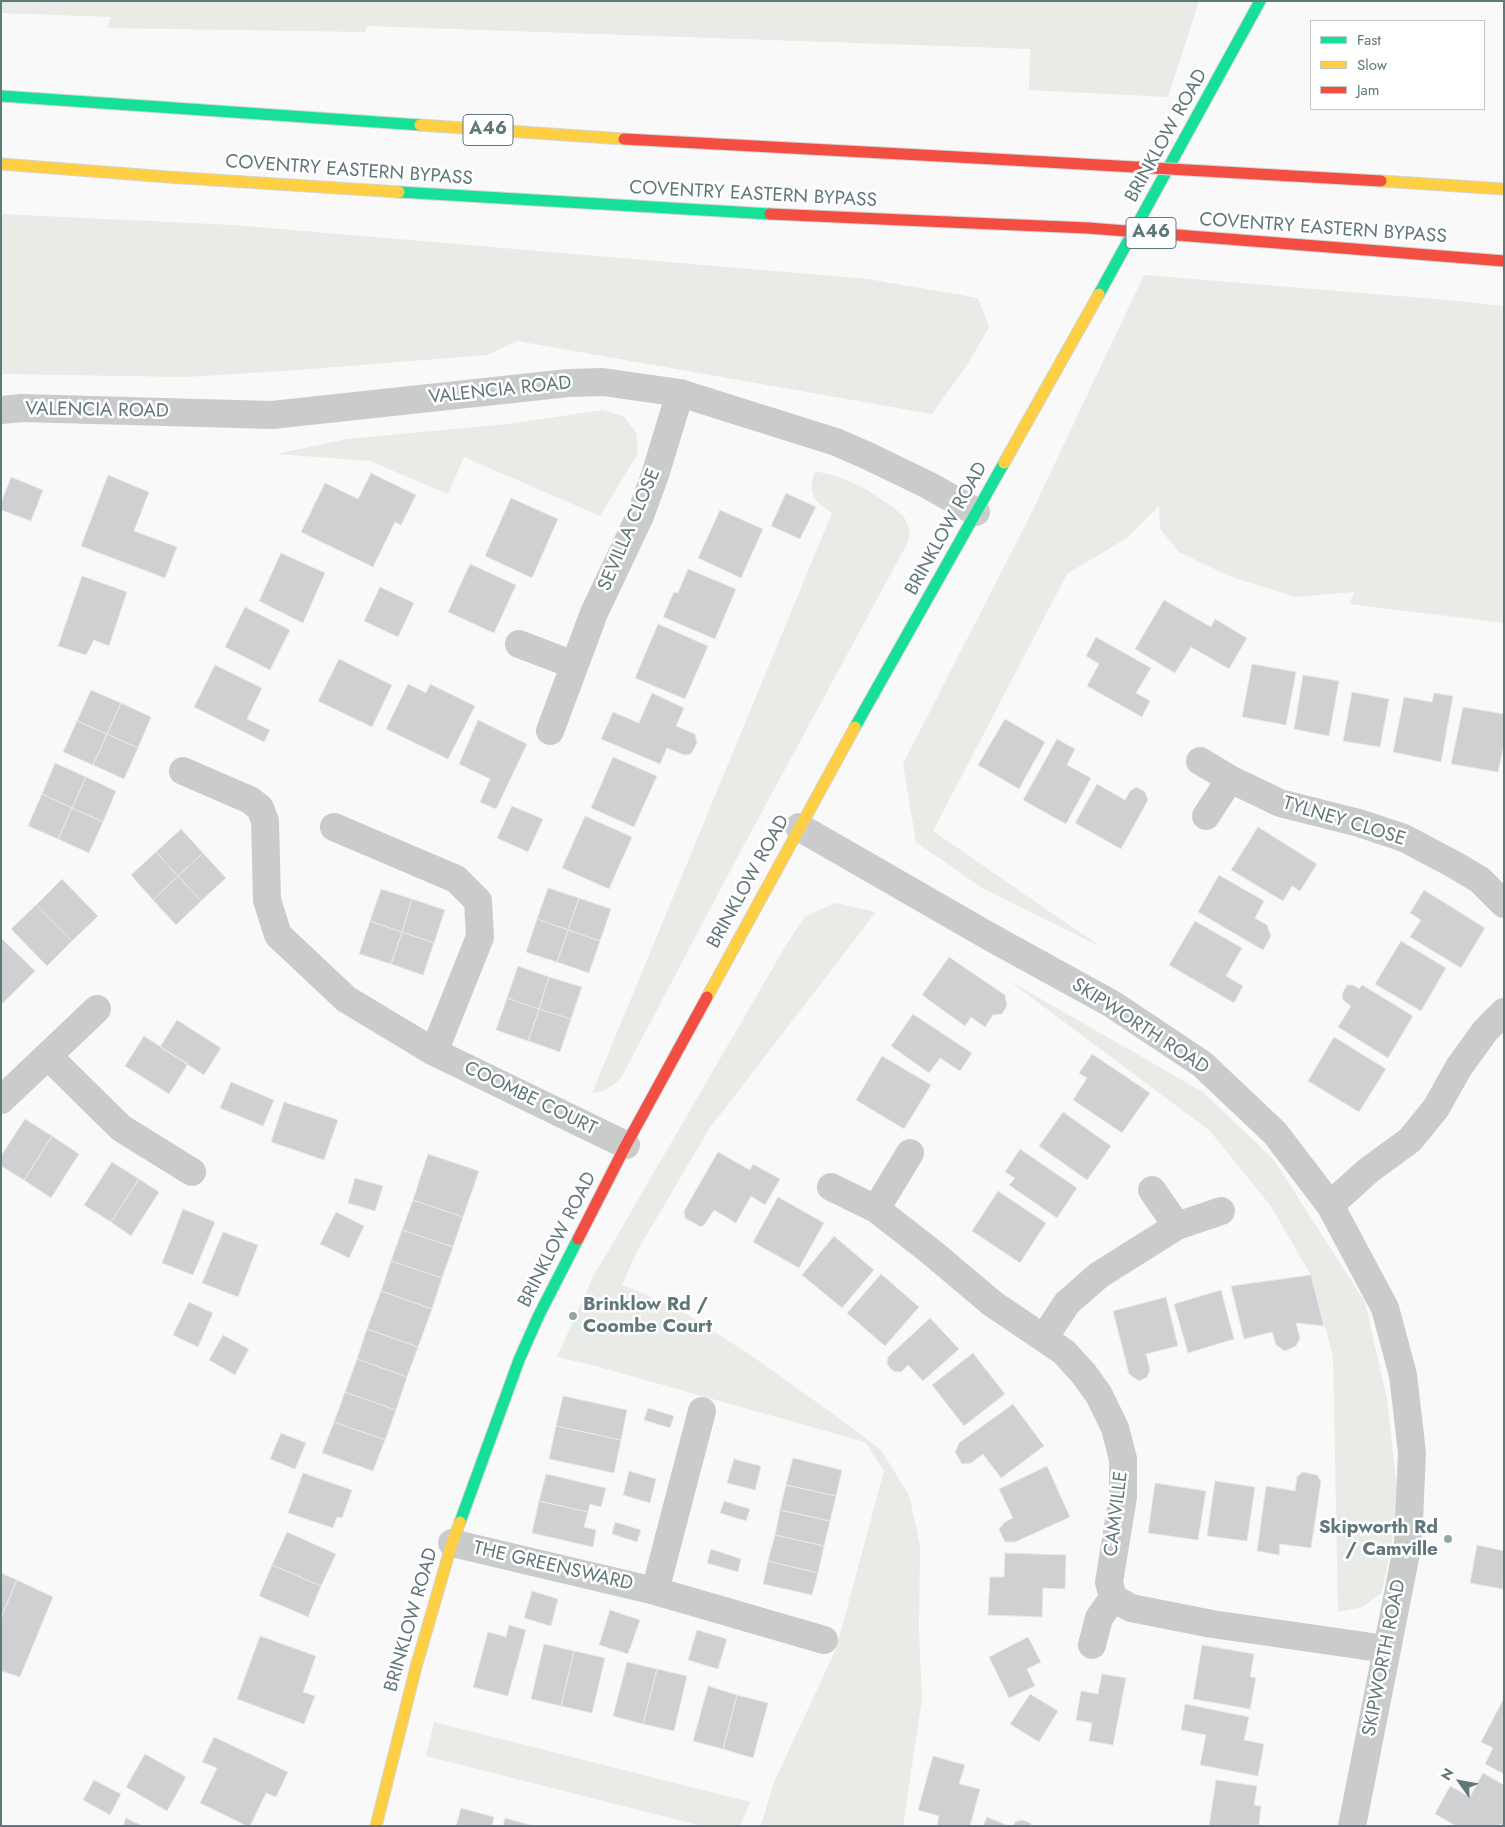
<!DOCTYPE html>
<style>
body{margin:0}
#map{position:relative;width:1505px;height:1827px;overflow:hidden;background:#f9f9f9;font-family:Jost,sans-serif}
canvas{display:block}
.frame{position:absolute;inset:0;border:2px solid #61787b;pointer-events:none}
.legend{position:absolute;left:1310px;top:20px;width:175px;height:90px;box-sizing:border-box;background:#fff;border:1px solid #c0c9ca;margin:0;padding:6px 9px;list-style:none;font-size:15px;color:#61787b}
.legend li{display:flex;align-items:center;gap:10px;height:25px}
.legend b{width:25px;border:1px solid #c0c9ca}
.north{position:absolute;left:1435px;top:1757px;width:50px;height:50px;-webkit-text-stroke:4px #fff;paint-order:stroke;rotate:302deg;font-size:14px;font-weight:700;line-height:20px;text-align:center;color:#61787b}
.north::after{content:'';display:block;margin:auto;width:18px;height:22px;background:#61787b;clip-path:polygon(50% 0,100% 100%,50% 72%,0 100%)}
</style>
<div id="map">
<canvas width="1505" height="1827"></canvas>
<div class="frame"></div>
<ul class="legend">
<li><b style="height:6px;background:#16e098"></b>Fast</li>
<li><b style="height:6px;background:#ffcf43"></b>Slow</li>
<li><b style="height:6px;background:#f24e42"></b>Jam</li>
</ul>
<div class="north">N</div>
</div>
<script>
const context = document.querySelector('canvas').getContext('2d');
context.lineJoin = 'round';
function fill(path, color) { context.fillStyle = color; context.fill(path, 'evenodd'); }
const toPath = rows => new Path2D(rows.map(r => 'M' + r).join(''));
function stroke(path, color, width, dash) { context.strokeStyle = color; context.lineWidth = width; context.lineCap = dash ? 'butt' : 'round'; context.setLineDash(dash || []); context.stroke(path); }
function label(font, color, halo, rows, align = 'center') {
  context.font = font + ' Jost,sans-serif'; context.lineWidth = 5; context.setLineDash([]); context.textBaseline = 'middle'; context.strokeStyle = halo; context.fillStyle = color; for (const [text, x, y, turn = 0] of rows) {
    context.save(); context.translate(x, y); context.rotate((+turn || 0) * Math.PI / 180); context.textAlign = isNaN(turn) ? turn : align; if (halo) context.strokeText(text, 0, 0); context.fillText(text, 0, 0); context.restore();
  }
}
fill(toPath([
 [1,1,1199,1,1168,97,1029,90,1030,49,367,26,365,32,107,28,111,17,1,13],
 [1,214,233,225,868,279,978,298,989,327,969,362,932,414,517,341,487,355,298,370,186,377,1,374],
 [1144,275,1448,300,1504,306,1504,623,1350,604,1354,592,1295,597,1229,576,1179,552,1160,529,1159,506,1127,538,1067,574,933,831,1101,947,982,888,916,842,903,764,1029,518],
 [603,410,624,417,636,432,638,453,600,516,464,457,448,494,370,461,276,454,347,439,507,424],
 [815,471,836,476,862,487,893,507,904,517,910,530,908,542,738,856,621,1078,613,1085,603,1091,592,1093,832,513,821,505,815,499,812,491,812,482],
 [835,903,876,912,709,1129,636,1253,622,1285,635,1290,685,1313,749,1354,836,1416,881,1450,909,1495,920,1545,919,1631,922,1699,903,1826,761,1826,774,1782,836,1649,884,1471,865,1442,592,1365,557,1357,593,1277,788,942,805,917],
 [1008,980,1203,1092,1274,1160,1365,1302,1387,1399,1399,1506,1382,1592,1363,1607,1338,1612,1333,1356,1311,1275,1270,1205,1210,1131],
 [434,1722,750,1802,740,1826,702,1826,426,1756]
]), '#e9ebe6');
const building = toPath([
 [371,473,416,495,401,525,395,522,373,567,301,532,325,483,358,499,371,473],
 [108,475,149,492,134,531,177,547,165,578,81,546,108,475],
 [11,477,43,490,31,521,1,510,1,503,11,477],
 [786,493,816,507,800,539,771,526,786,493],
 [511,498,558,519,532,578,485,556,511,498],
 [720,510,763,529,741,578,698,558,720,510],
 [281,553,325,573,303,623,259,601,281,553],
 [470,564,516,585,494,633,448,612,470,564],
 [688,569,736,589,715,639,663,617,674,592,678,593,688,569],
 [82,576,127,592,109,646,94,640,86,655,58,646,82,576],
 [380,587,414,603,398,637,364,621,380,587],
 [1164,600,1211,627,1215,619,1247,638,1229,669,1191,647,1175,673,1135,649,1164,600],
 [245,607,290,630,270,670,225,647,245,607],
 [658,624,708,646,685,699,635,678,658,624],
 [1096,637,1151,668,1136,693,1150,701,1142,717,1087,686,1099,664,1086,656,1096,637],
 [339,659,392,685,372,727,318,701,339,659],
 [1252,664,1296,672,1286,725,1242,717,1252,664],
 [215,665,262,688,247,719,270,730,264,742,194,707,215,665],
 [1303,675,1339,681,1329,736,1294,729,1303,675],
 [408,684,426,693,430,684,475,706,448,759,386,729,408,684],
 [91,690,121,703,107,734,77,721,91,690],
 [1352,692,1389,699,1380,747,1343,741,1352,692],
 [652,693,684,708,676,726,695,734,697,743,691,754,684,755,667,748,660,764,601,739,613,712,639,723,652,693],
 [1434,693,1453,696,1441,762,1393,752,1404,697,1432,702,1434,693],
 [121,703,151,717,138,748,107,734,121,703],
 [1463,707,1504,714,1504,744,1498,772,1451,764,1463,707],
 [1005,719,1045,742,1019,789,978,765,1005,719],
 [478,720,527,744,496,809,480,802,490,779,459,764,478,720],
 [77,721,107,734,93,765,63,752,77,721],
 [107,734,138,748,124,779,93,765,107,734],
 [1057,739,1075,749,1067,765,1091,778,1066,824,1023,800,1057,739],
 [613,757,657,776,634,827,591,808,613,757],
 [55,763,86,777,72,808,42,794,55,763],
 [86,777,116,791,103,822,72,808,86,777],
 [1097,784,1125,800,1130,791,1137,787,1145,792,1148,800,1121,849,1075,823,1097,784],
 [42,794,72,808,58,839,28,826,42,794],
 [512,806,543,819,528,852,497,838,512,806],
 [72,808,103,822,89,853,58,839,72,808],
 [585,816,632,837,609,889,562,868,585,816],
 [1258,827,1317,864,1300,891,1292,886,1283,901,1231,870,1258,827],
 [181,829,203,853,178,876,156,852,181,829],
 [156,852,178,876,153,900,131,875,156,852],
 [203,853,226,878,201,901,178,876,203,853],
 [1219,875,1264,901,1255,918,1267,925,1271,936,1263,950,1198,912,1219,875],
 [178,876,201,901,176,925,153,900,178,876],
 [62,879,98,916,72,941,36,905,62,879],
 [548,888,579,898,568,930,537,919,548,888],
 [381,889,412,899,402,932,370,921,381,889],
 [1424,890,1485,928,1461,968,1410,937,1421,920,1410,913,1424,890],
 [579,898,611,909,600,941,568,930,579,898],
 [412,899,445,910,434,943,402,932,412,899],
 [36,905,72,941,47,966,11,929,36,905],
 [537,919,568,930,557,962,526,952,537,919],
 [370,921,402,932,391,964,359,954,370,921],
 [1195,921,1242,948,1226,976,1243,986,1234,1003,1169,965,1195,921],
 [568,930,600,941,589,973,557,962,568,930],
 [402,932,434,943,423,975,391,964,402,932],
 [1,938,35,971,1,1005,1,938],
 [1401,941,1446,968,1421,1011,1375,984,1401,941],
 [949,957,1005,995,1007,1006,1002,1014,993,1015,985,1027,971,1017,965,1026,922,995,949,957],
 [518,966,549,977,539,1009,507,998,518,966],
 [549,977,582,987,571,1019,539,1009,549,977],
 [1347,985,1353,985,1359,989,1362,985,1413,1016,1388,1058,1338,1027,1351,1006,1343,1000,1342,994,1347,985],
 [507,998,539,1009,528,1041,496,1030,507,998],
 [539,1009,571,1019,560,1052,528,1041,539,1009],
 [913,1014,972,1053,960,1071,940,1058,929,1073,891,1046,913,1014],
 [177,1020,221,1048,204,1075,160,1047,177,1020],
 [144,1036,188,1064,169,1094,125,1066,144,1036],
 [1334,1037,1386,1069,1359,1112,1308,1081,1334,1037],
 [1092,1054,1150,1093,1122,1133,1073,1100,1087,1078,1079,1073,1092,1054],
 [882,1056,931,1085,904,1129,856,1100,882,1056],
 [231,1082,274,1100,263,1126,220,1108,231,1082],
 [284,1102,338,1120,324,1160,271,1142,284,1102],
 [1063,1112,1111,1146,1087,1180,1039,1146,1063,1112],
 [25,1119,52,1136,24,1180,1,1166,1,1156,25,1119],
 [52,1136,79,1154,51,1198,24,1180,52,1136],
 [1020,1149,1077,1188,1057,1218,1009,1185,1015,1178,1005,1172,1020,1149],
 [718,1152,750,1170,753,1164,780,1179,765,1205,751,1196,736,1223,714,1210,705,1224,701,1227,685,1218,684,1211,718,1152],
 [428,1154,479,1171,463,1217,413,1200,428,1154],
 [112,1162,139,1179,111,1222,84,1205,112,1162],
 [355,1178,383,1186,375,1211,348,1203,355,1178],
 [139,1179,159,1192,131,1236,111,1222,139,1179],
 [998,1191,1046,1223,1020,1263,972,1231,998,1191],
 [778,1197,824,1223,799,1268,753,1242,778,1197],
 [413,1200,463,1217,453,1247,402,1230,413,1200],
 [183,1209,215,1222,193,1275,162,1263,183,1209],
 [336,1212,364,1226,349,1258,320,1244,336,1212],
 [402,1230,453,1247,442,1278,391,1261,402,1230],
 [223,1232,258,1245,238,1297,202,1283,223,1232],
 [834,1236,874,1270,842,1308,802,1275,834,1236],
 [391,1261,442,1278,432,1309,381,1291,391,1261],
 [881,1274,919,1307,885,1346,847,1313,881,1274],
 [1311,1275,1324,1326,1296,1323,1300,1338,1296,1346,1285,1351,1276,1345,1272,1332,1244,1339,1231,1286,1311,1275],
 [1221,1290,1234,1339,1188,1353,1174,1304,1221,1290],
 [381,1291,432,1309,418,1347,367,1329,381,1291],
 [1166,1297,1178,1346,1146,1354,1150,1370,1147,1377,1139,1381,1129,1374,1113,1311,1166,1297],
 [189,1302,213,1313,198,1347,173,1335,189,1302],
 [930,1318,959,1349,923,1381,908,1365,901,1372,893,1371,887,1364,888,1357,930,1318],
 [367,1329,418,1347,407,1377,357,1359,367,1329],
 [223,1335,249,1349,235,1375,209,1360,223,1335],
 [973,1353,1005,1394,964,1426,932,1385,973,1353],
 [357,1359,407,1377,396,1410,345,1392,357,1359],
 [345,1392,396,1410,385,1440,334,1422,345,1392],
 [563,1396,627,1410,621,1440,556,1426,563,1396],
 [1013,1404,1044,1446,1001,1478,983,1454,971,1463,962,1464,955,1452,959,1443,1013,1404],
 [648,1408,674,1416,670,1428,644,1420,648,1408],
 [334,1422,385,1440,373,1471,322,1453,334,1422],
 [556,1426,621,1440,614,1473,549,1459,556,1426],
 [281,1433,306,1443,295,1469,270,1459,281,1433],
 [793,1458,842,1470,836,1496,786,1485,793,1458],
 [734,1459,761,1466,755,1490,727,1483,734,1459],
 [1047,1466,1070,1517,1015,1542,1005,1542,999,1529,1005,1522,1013,1518,999,1489,1047,1466],
 [629,1471,656,1479,650,1503,623,1495,629,1471],
 [1302,1472,1317,1475,1321,1481,1311,1548,1280,1544,1279,1555,1257,1551,1266,1486,1295,1491,1297,1477,1302,1472],
 [303,1473,352,1490,342,1518,337,1517,333,1528,288,1513,303,1473],
 [546,1474,606,1488,601,1507,590,1504,588,1512,539,1501,546,1474],
 [1215,1481,1255,1487,1247,1541,1207,1536,1215,1481],
 [1155,1483,1206,1491,1198,1540,1148,1533,1155,1483],
 [786,1485,836,1496,830,1521,780,1510,786,1485],
 [539,1501,588,1512,584,1527,596,1530,593,1547,532,1533,539,1501],
 [724,1501,750,1509,746,1521,720,1513,724,1501],
 [780,1510,830,1521,824,1546,775,1535,780,1510],
 [615,1522,641,1530,637,1542,612,1534,615,1522],
 [287,1532,336,1554,321,1586,272,1565,287,1532],
 [775,1535,824,1546,818,1573,768,1561,775,1535],
 [1477,1545,1504,1551,1503,1589,1470,1583,1477,1545],
 [711,1549,741,1559,738,1572,707,1563,711,1549],
 [1005,1553,1066,1555,1065,1589,1043,1588,1042,1617,988,1615,990,1577,1004,1577,1005,1553],
 [768,1561,818,1573,812,1595,763,1584,768,1561],
 [272,1565,321,1586,308,1617,259,1596,272,1565],
 [1,1573,17,1580,1,1618,1,1573],
 [17,1580,53,1597,20,1677,1,1671,1,1618,17,1580],
 [532,1591,558,1599,551,1626,524,1618,532,1591],
 [610,1610,640,1620,628,1654,599,1645,610,1610],
 [509,1625,526,1630,508,1696,473,1687,488,1632,506,1637,509,1625],
 [697,1630,727,1639,718,1669,688,1660,697,1630],
 [260,1636,316,1656,303,1692,315,1696,304,1724,237,1699,260,1636],
 [1028,1637,1041,1662,1027,1669,1035,1686,1009,1698,989,1657,1028,1637],
 [544,1644,574,1651,561,1706,531,1699,544,1644],
 [1202,1645,1254,1654,1250,1677,1256,1678,1250,1709,1193,1699,1202,1645],
 [574,1651,605,1658,592,1713,561,1706,574,1651],
 [627,1662,657,1669,643,1724,613,1716,627,1662],
 [657,1669,687,1676,674,1731,643,1724,657,1669],
 [1102,1674,1126,1678,1113,1745,1089,1741,1092,1723,1076,1720,1081,1691,1098,1694,1102,1674],
 [708,1686,737,1695,723,1749,693,1741,708,1686],
 [1030,1694,1058,1711,1039,1742,1010,1724,1030,1694],
 [737,1695,768,1703,753,1758,723,1749,737,1695],
 [1504,1698,1504,1774,1485,1764,1493,1748,1481,1742,1504,1698],
 [1185,1704,1249,1717,1244,1740,1264,1744,1258,1776,1200,1765,1206,1735,1181,1730,1185,1704],
 [214,1737,288,1772,276,1797,266,1793,250,1826,247,1826,200,1803,217,1768,202,1762,214,1737],
 [145,1754,186,1777,167,1811,126,1787,145,1754],
 [933,1756,965,1765,959,1784,980,1789,970,1826,937,1826,939,1816,918,1810,933,1756],
 [1483,1773,1504,1785,1504,1826,1499,1824,1499,1826,1456,1826,1435,1814,1450,1786,1470,1797,1483,1773],
 [94,1780,121,1794,110,1815,83,1800,94,1780],
 [1216,1780,1257,1786,1254,1805,1261,1806,1259,1825,1209,1826,1216,1780],
 [461,1808,494,1817,492,1826,456,1826,461,1808],
 [987,1817,1009,1826,983,1826,987,1817],
 [126,1818,143,1826,123,1826,126,1818],
 [505,1818,534,1826,503,1826,505,1818],
 [1022,1820,1031,1823,1031,1826,1013,1826,1015,1822,1022,1820]
]);
fill(building, '#ced0d1');
stroke(building, '#e8e8e8', 1);
const fast = toPath([
 [1,96,420,125],
 [399,192,770,214],
 [1099,294,1260,1],
 [855,727,1004,463],
 [460,1522,519,1360,539,1315,578,1239]
]);
const slow = toPath([
 [420,125,624,139],
 [1,164,168,177,399,192],
 [1381,181,1504,189],
 [1004,463,1099,294],
 [707,997,855,727],
 [376,1826,416,1667,452,1543,460,1522]
]);
const jam = toPath([
 [624,139,976,158],
 [770,214,948,222],
 [1354,249,1504,261],
 [578,1239,626,1145,707,997]
]);
stroke(fast, '#d4d5d5', 13);
stroke(slow, '#d4d5d5', 13);
stroke(jam, '#d4d5d5', 13);
stroke(toPath([
 [1,410,22,408,272,415,568,383,603,382,680,393,836,442,868,456,928,485,976,512],
 [519,644,574,665],
 [550,731,594,613,640,516,655,475,680,393],
 [1200,761,1230,779,1280,803,1359,823,1404,838,1455,865,1480,880,1504,904],
 [183,771,250,800,260,808,265,821,267,900,278,935,346,999,434,1052,626,1145],
 [1206,816,1230,779],
 [334,827,456,879,478,901,480,937,434,1052],
 [799,827,992,938,1112,1004,1202,1064,1275,1133,1330,1205,1385,1308,1403,1375,1412,1453,1408,1543,1352,1826],
 [48,1056,121,1128,192,1172],
 [1,1100,97,1009],
 [831,1187,876,1209,930,1251,993,1304,1064,1352,1084,1374,1099,1395,1115,1428,1123,1459,1123,1497,1109,1582,1113,1598,1131,1608,1212,1624,1386,1649],
 [1152,1190,1177,1226],
 [1330,1205,1369,1170,1410,1140,1436,1108,1459,1067,1485,1031,1504,1012],
 [876,1209,910,1153],
 [1044,1338,1067,1303,1099,1275,1177,1226,1221,1211],
 [452,1543,655,1591,824,1640],
 [655,1591,702,1411],
 [1092,1645,1099,1618,1113,1598]
]), '#cacccc', 28);
stroke(fast, '#16e098', 11);
stroke(slow, '#ffcf43', 11);
stroke(jam, '#f24e42', 11);
const jamBridge = toPath([
 [976,158,1381,181],
 [948,222,1088,228,1354,249]
]);
stroke(jamBridge, '#d4d5d5', 13, []);
stroke(jamBridge, '#f24e42', 11);
for (const [x, y, r, color] of [
 [573,1316,5,"#96a5a7"],
 [1448,1539,5,"#96a5a7"]
]) { const dot = new Path2D(); dot.arc(x, y, r, 0, 2 * Math.PI); context.fillStyle = color; context.fill(dot); stroke(dot, '#fff', 2); }
for (const [x, y, w] of [
 [488,130,50],
 [1151,233,50]
]) { const box = new Path2D(); box.roundRect(x - w / 2, y - 15.5, w, 31, 4); context.fillStyle = '#fff'; context.fill(box); stroke(box, '#61787b', 1); }
label('bold 18px', '#61787b', null, [
 ["A46",488,130],
 ["A46",1151,233]
]);
label('19px', '#61787b', '#fff', [
 ["BRINKLOW ROAD",1167,136,-61],
 ["COVENTRY EASTERN BYPASS",349,171,4],
 ["COVENTRY EASTERN BYPASS",753,195,3],
 ["COVENTRY EASTERN BYPASS",1323,229,4],
 ["VALENCIA ROAD",500,391,-6],
 ["VALENCIA ROAD",97,411,1],
 ["BRINKLOW ROAD",947,529,-61],
 ["SEVILLA CLOSE",630,530,-67],
 ["TYLNEY CLOSE",1344,822,17],
 ["BRINKLOW ROAD",749,882,-61],
 ["SKIPWORTH ROAD",1140,1027,33],
 ["COOMBE COURT",530,1099,26],
 ["BRINKLOW ROAD",558,1240,-63],
 ["CAMVILLE",1117,1514,-83],
 ["THE GREENSWARD",553,1567,13],
 ["BRINKLOW ROAD",412,1620,-74],
 ["SKIPWORTH ROAD",1385,1658,-79]
]);
label('bold 19px', '#61787b', '#fff', [
 ["Brinklow Rd /",583,1305],
 ["Coombe Court",583,1327],
 ["Skipworth Rd",1438,1528,"right"],
 ["/ Camville",1438,1550,"right"]
], 'left');
</script>
